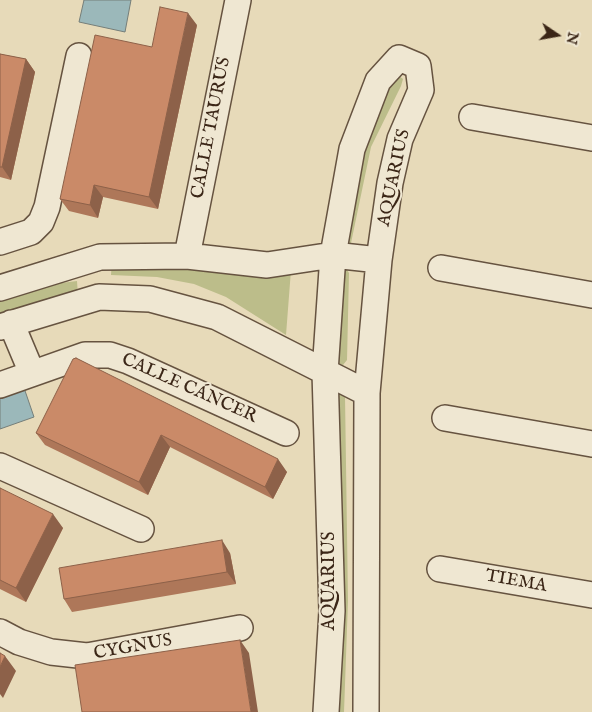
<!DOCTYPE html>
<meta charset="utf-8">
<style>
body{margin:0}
#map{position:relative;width:592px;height:712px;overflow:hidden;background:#e7dab9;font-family:"IM FELL English",serif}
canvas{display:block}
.north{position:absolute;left:532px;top:10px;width:50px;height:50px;-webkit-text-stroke:4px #efe7d2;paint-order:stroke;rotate:102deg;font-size:14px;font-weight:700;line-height:20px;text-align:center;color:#3b2617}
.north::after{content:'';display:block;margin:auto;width:18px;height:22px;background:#3b2617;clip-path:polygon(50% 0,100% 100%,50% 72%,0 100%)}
</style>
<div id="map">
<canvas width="592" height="712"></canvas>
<div class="north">N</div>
</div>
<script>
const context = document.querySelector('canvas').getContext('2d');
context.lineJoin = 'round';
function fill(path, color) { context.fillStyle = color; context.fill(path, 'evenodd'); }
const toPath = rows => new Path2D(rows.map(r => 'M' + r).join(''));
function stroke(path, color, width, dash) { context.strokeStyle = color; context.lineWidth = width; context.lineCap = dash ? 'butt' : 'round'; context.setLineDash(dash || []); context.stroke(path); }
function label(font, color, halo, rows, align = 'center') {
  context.font = font + ' "IM FELL English",serif'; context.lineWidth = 4; context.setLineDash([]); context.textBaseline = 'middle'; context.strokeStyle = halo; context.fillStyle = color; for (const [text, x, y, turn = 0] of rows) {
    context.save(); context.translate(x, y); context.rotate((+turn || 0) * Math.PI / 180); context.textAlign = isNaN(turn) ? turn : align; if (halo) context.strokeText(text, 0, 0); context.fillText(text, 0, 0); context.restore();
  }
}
fill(toPath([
 [398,75,403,79,401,86,371,147,351,243,347,245,361,140,392,77],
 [112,259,291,270,286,335,226,297,194,284,157,277,111,275],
 [346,268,349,273,347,360,343,365,338,364,340,270],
 [77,281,78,296,45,300,0,315,0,300,45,285],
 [338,386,345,396,348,601,344,712,331,712]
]), '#bcbd8a');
const water = toPath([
 [84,0,131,0,125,32,79,22,84,0],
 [21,379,34,417,0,429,0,387,21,379]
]);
fill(water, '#9bb8ba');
stroke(water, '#757e79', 1);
const minor = toPath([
 [472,117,592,138],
 [0,242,31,232,41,222,47,207,79,56],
 [187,256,238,0],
 [441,268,592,295],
 [0,288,100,257,187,256,267,265,333,255,379,260],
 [11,323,32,373],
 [0,327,99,297,150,299,217,317,367,393],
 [0,385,85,355,110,355,128,361,286,433],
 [445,418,592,444],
 [0,466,141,529],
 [440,569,592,595],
 [0,632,19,642,51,652,87,656,240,628],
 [326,712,332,611,325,372,333,255,352,149,378,81,399,58,418,66,421,90,400,139,390,183,379,260,367,393,366,712]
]);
stroke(minor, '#665340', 28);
stroke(minor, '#efe7d2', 25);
fill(toPath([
 [197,25,158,209,103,197,98,218,69,211,60,199],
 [0,54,26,59,35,72,11,180,0,177],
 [76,358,287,472,273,499,170,447,148,495,45,445,36,433],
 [0,488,63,528,26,602,0,589],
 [230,553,236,584,72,612,64,599]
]), '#ae7759');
fill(toPath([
 [188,13,197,25,158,209,149,197],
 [26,59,35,72,11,180,2,167],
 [94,185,103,197,98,218,90,205],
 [161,435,170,447,148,495,139,482],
 [278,459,287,472,273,499,265,487],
 [53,514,63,528,26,602,16,588],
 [222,540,230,553,236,584,227,572],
 [240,640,249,653,258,712,251,712],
 [5,656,16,671,3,698,0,694,0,667]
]), '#8d6149');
const building = toPath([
 [160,7,188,13,149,197,94,185,90,205,60,199,95,35,152,47,160,7],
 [0,54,26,59,2,167,0,167,0,54],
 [76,358,278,459,265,487,161,435,139,482,36,433,73,359,76,358],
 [0,488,53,514,16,588,0,580,0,488],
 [222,540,227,572,64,599,59,568,222,540],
 [240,640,251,712,82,712,75,665,240,640],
 [0,653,5,656,0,667,0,653]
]);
fill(building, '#ca8a68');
stroke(building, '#8d6149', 1);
label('18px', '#3b2617', '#efe7d2', [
 ["CALLE TAURUS",212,128,-79],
 ["AQUARIUS",395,178,-78],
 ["CALLE CÁNCER",189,389,24],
 ["AQUARIUS",330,581,-90],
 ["TIEMA",516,582,10],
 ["CYGNUS",133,648,-10]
]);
</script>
